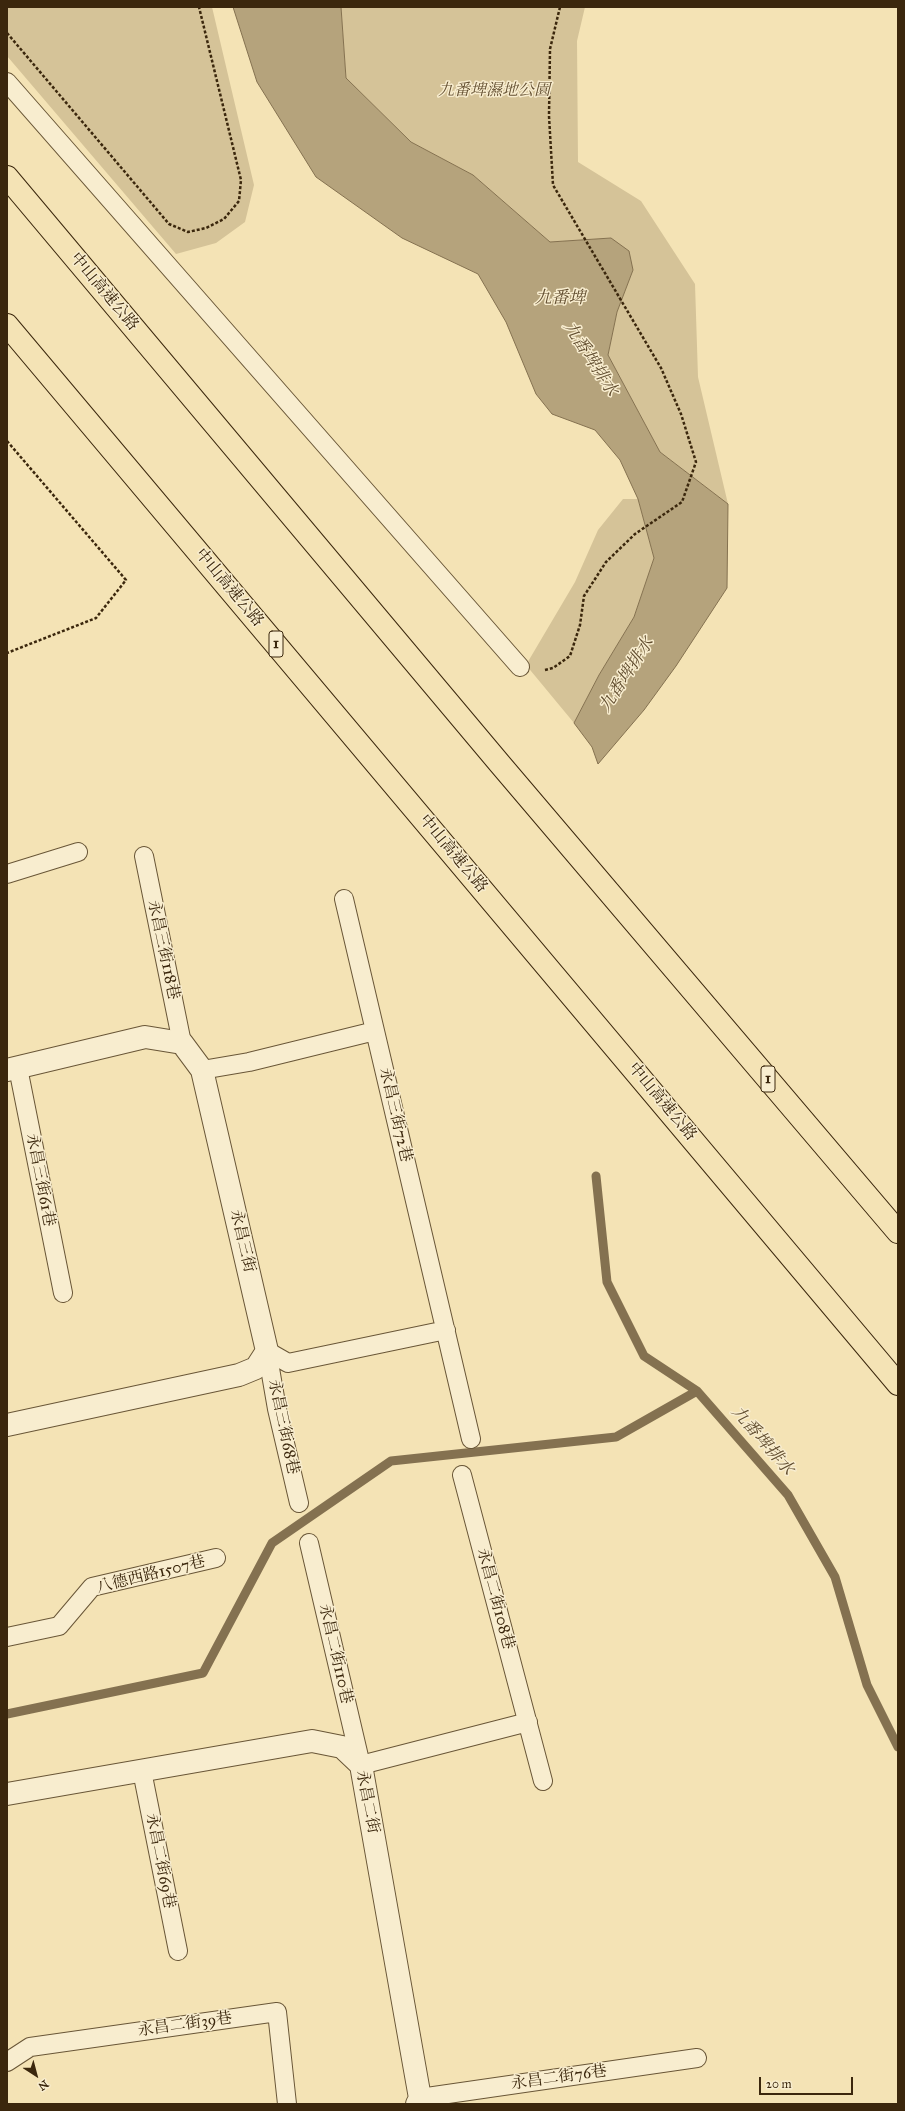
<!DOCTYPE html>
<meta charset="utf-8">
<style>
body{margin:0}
#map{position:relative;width:905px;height:2111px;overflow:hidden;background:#f4e3b5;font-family:"IM FELL Great Primer",serif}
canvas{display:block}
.frame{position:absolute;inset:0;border:8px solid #3b270d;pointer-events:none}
.north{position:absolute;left:16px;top:2055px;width:40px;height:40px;-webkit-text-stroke:3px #f8edcf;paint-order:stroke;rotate:144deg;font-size:11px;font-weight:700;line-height:16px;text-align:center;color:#3b270d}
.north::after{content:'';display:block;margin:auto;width:14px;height:18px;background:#3b270d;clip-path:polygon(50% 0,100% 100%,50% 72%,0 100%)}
.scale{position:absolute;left:759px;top:2077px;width:94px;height:18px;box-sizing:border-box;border:2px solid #3b270d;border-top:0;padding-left:5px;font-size:12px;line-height:14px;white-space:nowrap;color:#3b270d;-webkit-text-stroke:3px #f8edcf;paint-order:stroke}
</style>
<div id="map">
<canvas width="905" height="2111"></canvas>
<div class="frame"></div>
<div class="north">N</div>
<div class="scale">20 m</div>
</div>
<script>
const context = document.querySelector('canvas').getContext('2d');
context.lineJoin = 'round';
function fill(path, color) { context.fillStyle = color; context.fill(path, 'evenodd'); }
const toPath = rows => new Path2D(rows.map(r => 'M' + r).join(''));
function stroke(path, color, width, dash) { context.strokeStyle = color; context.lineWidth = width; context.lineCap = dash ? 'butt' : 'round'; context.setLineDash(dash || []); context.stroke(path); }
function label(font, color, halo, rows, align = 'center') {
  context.font = font + ' "IM FELL Great Primer","Noto Serif TC",serif'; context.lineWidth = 3; context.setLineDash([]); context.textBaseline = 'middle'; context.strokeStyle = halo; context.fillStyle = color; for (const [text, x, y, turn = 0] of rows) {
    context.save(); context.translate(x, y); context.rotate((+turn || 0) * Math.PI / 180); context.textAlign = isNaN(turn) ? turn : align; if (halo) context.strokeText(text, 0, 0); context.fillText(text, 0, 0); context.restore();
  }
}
fill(toPath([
 [7,7,212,7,254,185,245,222,216,243,176,254,7,56],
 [341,7,585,7,577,41,578,162,641,201,695,284,698,377,728,504,660,452,608,355,617,312,633,270,611,238,550,242,473,175,411,142,346,78],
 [623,499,638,499,654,558,634,617,599,675,574,723,526,665,575,582,598,530]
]), '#d5c398');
const water = toPath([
 [233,7,341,7,346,78,411,142,473,175,550,242,611,238,629,251,633,270,617,312,608,355,660,452,728,504,727,588,676,666,644,710,598,764,592,747,574,723,599,675,634,617,654,558,638,499,620,460,595,430,552,414,536,394,506,322,478,274,402,238,316,177,257,82,233,7]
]);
fill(water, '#b5a37c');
stroke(water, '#847150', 1);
stroke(toPath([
 [596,1176,607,1282,644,1356,697,1391,788,1495,835,1577,867,1685,898,1747],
 [7,1714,203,1673,272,1543,391,1461,616,1437,697,1391]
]), '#847150', 9);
const lane = toPath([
 [7,82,520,667],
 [144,856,182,1043],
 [7,874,78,852],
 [344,899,471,1439],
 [18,1068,63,1293],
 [202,1070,249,1062,375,1031],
 [267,1351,288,1363,446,1330],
 [267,1351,277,1409,299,1503],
 [462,1475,543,1781],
 [309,1543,361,1765,528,1722],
 [7,1637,59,1626,92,1587,216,1558],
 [142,1771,178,1951],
 [7,2062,30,2047,277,2012,287,2104],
 [420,2098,697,2058]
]);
const street = toPath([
 [7,1070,145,1037,182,1043,202,1070,267,1351,256,1368,239,1375,7,1425],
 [7,1794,312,1741,342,1747,361,1765,420,2098,417,2104]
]);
const highway = toPath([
 [7,177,500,764,898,1232],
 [7,325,898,1384]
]);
stroke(lane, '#695637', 20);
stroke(street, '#695637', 24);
stroke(highway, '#3b270d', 24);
stroke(toPath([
 [7,33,169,224,188,232,206,228,224,219,239,201,241,180,199,7],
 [7,441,126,580,96,618,7,653],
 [545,670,553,668,570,656,580,625,584,596,606,562,635,534,682,502,696,462,681,414,661,368,553,185,549,116,550,49,560,7]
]), '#3b270d', 2.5, [3, 2]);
stroke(lane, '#f8edcf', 18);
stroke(street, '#f8edcf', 22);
stroke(highway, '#f4e3b5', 22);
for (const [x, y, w] of [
 [276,644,14],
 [768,1079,14]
]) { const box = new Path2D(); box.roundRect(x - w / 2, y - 13, w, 26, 3); context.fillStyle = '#f8edcf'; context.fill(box); stroke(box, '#3b270d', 1); }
label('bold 15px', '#3b270d', null, [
 ["1",276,644],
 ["1",768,1079]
]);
label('italic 16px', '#624e30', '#f8edcf', [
 ["九番埤濕地公園",494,91]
]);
label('16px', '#3b270d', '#f8edcf', [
 ["中山高速公路",104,292,50],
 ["中山高速公路",229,588,50],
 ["中山高速公路",453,854,50],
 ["永昌三街118巷",163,950,78],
 ["中山高速公路",662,1102,50],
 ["永昌三街72巷",395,1115,77],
 ["永昌三街61巷",40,1180,79],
 ["永昌三街",242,1241,77],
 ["永昌三街68巷",283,1427,78],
 ["八德西路1507巷",151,1575,-14],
 ["永昌二街108巷",495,1599,75],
 ["永昌二街110巷",335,1654,77],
 ["永昌二街",367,1802,79],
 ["永昌二街69巷",160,1861,79],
 ["永昌二街39巷",185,2025,-8],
 ["永昌二街76巷",559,2078,-8]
]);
label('italic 17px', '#604c2e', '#f8edcf', [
 ["九番埤",560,299],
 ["九番埤排水",590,359,57],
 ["九番埤排水",627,675,-57],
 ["九番埤排水",762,1441,49]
]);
</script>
